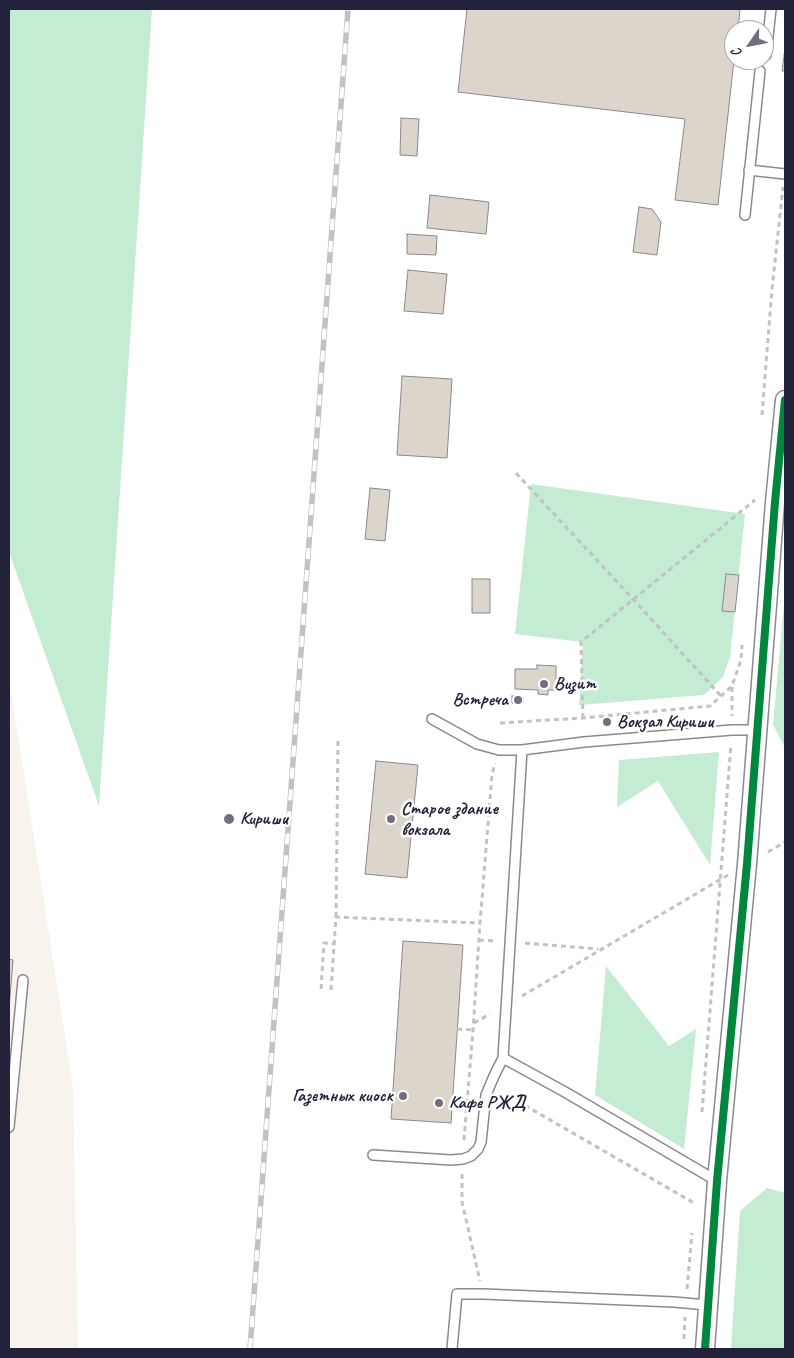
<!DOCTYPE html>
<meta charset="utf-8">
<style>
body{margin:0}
#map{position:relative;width:794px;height:1358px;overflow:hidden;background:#fff;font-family:Caveat,sans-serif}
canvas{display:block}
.frame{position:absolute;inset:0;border:10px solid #22223b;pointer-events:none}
.north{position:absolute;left:724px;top:20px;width:50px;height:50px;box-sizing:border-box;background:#fff;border:1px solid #a7a7b1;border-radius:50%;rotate:237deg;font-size:14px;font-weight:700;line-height:20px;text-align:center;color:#22223b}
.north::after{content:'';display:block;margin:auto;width:18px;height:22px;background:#6f6f80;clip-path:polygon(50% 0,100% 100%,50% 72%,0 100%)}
</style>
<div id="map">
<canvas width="794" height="1358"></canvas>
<div class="frame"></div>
<div class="north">С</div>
</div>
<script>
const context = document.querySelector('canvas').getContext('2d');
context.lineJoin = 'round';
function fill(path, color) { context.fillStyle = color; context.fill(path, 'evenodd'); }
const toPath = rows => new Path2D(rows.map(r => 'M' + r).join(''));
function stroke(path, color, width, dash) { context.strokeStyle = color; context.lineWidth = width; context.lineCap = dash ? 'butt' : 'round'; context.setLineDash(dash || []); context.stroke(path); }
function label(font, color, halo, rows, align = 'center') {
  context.font = font + ' Caveat,sans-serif'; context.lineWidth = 5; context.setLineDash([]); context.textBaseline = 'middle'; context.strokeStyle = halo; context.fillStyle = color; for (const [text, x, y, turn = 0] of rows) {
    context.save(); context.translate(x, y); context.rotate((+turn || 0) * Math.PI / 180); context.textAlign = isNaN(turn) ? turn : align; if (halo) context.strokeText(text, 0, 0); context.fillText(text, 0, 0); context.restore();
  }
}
fill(toPath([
 [9,678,73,1088,78,1349,9,1349]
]), '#f8f3ec');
fill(toPath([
 [9,9,152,9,99,806,9,552],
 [531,484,745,514,730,657,723,677,704,695,579,705,583,642,515,634],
 [785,593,785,748,773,725],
 [719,752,710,865,658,781,617,807,619,760],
 [606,966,669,1046,696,1029,684,1149,595,1095],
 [767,1188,785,1193,785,1305,784,1317,784,1349,731,1349,740,1211]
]), '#c4ecd2');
const building = toPath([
 [467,9,740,9,738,30,734,30,734,60,718,205,675,200,685,119,458,92,467,9],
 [785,48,785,71,782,71,785,48],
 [401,118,419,119,417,156,400,155,401,118],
 [430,195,489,202,486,234,427,228,430,195],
 [639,207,652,209,661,222,657,255,633,252,639,207],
 [407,234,437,236,436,255,407,254,407,234],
 [408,270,447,274,443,314,404,311,408,270],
 [402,376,452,379,447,458,397,455,402,376],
 [370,488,390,490,385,541,365,539,370,488],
 [726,574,739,575,735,612,722,611,726,574],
 [472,579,490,579,490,613,472,613,472,579],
 [537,665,556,666,556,690,548,690,548,695,538,694,538,690,515,689,515,669,537,669,537,665],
 [512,696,523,697,523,703,512,703,512,696],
 [376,761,418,765,407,878,365,874,376,761],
 [403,941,463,945,451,1123,391,1119,403,941],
 [9,959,13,960,9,1009,9,959]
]);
fill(building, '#dbd5cc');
stroke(building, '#8a8a8f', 1);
const service = toPath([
 [766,55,771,9],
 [749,170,785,174],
 [745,215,760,71],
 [432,719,477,744,499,750,522,750],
 [9,1127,23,980],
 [373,1155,451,1160,463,1159,471,1156,478,1149,481,1142,486,1095,494,1076,503,1058],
 [717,1181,565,1092,503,1058,522,750,584,742,732,730,759,730],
 [452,1349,457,1294,483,1294,674,1302,707,1305]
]);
const minor = toPath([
 [705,1349,717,1181,747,864,775,502,785,400]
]);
stroke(service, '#8a8a8f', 12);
stroke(minor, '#8a8a8f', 21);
stroke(toPath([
 [762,415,772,289,783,187],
 [516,473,633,599,721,696],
 [732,687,732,716],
 [583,718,581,642,755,500],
 [500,723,583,718,710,706,732,686,741,660,742,645],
 [768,852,785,842],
 [336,917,338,738],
 [479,940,496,941],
 [525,943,598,949],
 [321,989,324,943,335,944],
 [331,990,336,917,480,923],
 [522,996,728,875],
 [474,1023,490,1014],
 [457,1029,473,1030],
 [500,1096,512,1098,694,1203],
 [702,1112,731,744],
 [464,1140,473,1030,480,923,492,775,495,763],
 [462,1174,462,1202,480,1281],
 [687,1289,692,1233],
 [684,1339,685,1317]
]), '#c2c2c4', 3, [5, 4]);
stroke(service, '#fff', 9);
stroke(minor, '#fff', 18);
const rail = toPath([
 [250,1349,348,9]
]);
stroke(rail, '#c2c2c4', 5.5);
stroke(rail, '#fff', 4, [11]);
stroke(toPath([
 [705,1349,717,1181,747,864,775,502,785,400]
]), '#00873e', 8);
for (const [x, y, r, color] of [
 [544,684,5,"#6f6f80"],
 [518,700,5,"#6f6f80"],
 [607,722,5,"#6f6f80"],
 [229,819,6,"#6f6f80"],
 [391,819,5,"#6f6f80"],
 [403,1096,5,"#6f6f80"],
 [439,1103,5,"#6f6f80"]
]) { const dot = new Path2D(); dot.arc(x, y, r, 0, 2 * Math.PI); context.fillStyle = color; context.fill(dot); stroke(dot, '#fff', 2); }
label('bold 18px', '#22223b', '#fff', [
 ["Визит",554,684],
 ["Встреча",508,700,"right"],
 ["Вокзал Кириши",617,722],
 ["Старое здание",401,809],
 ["вокзала",401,830],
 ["Кириши",240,819],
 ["Газетных киоск",393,1096,"right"],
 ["Кафе РЖД",449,1103]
], 'left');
</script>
